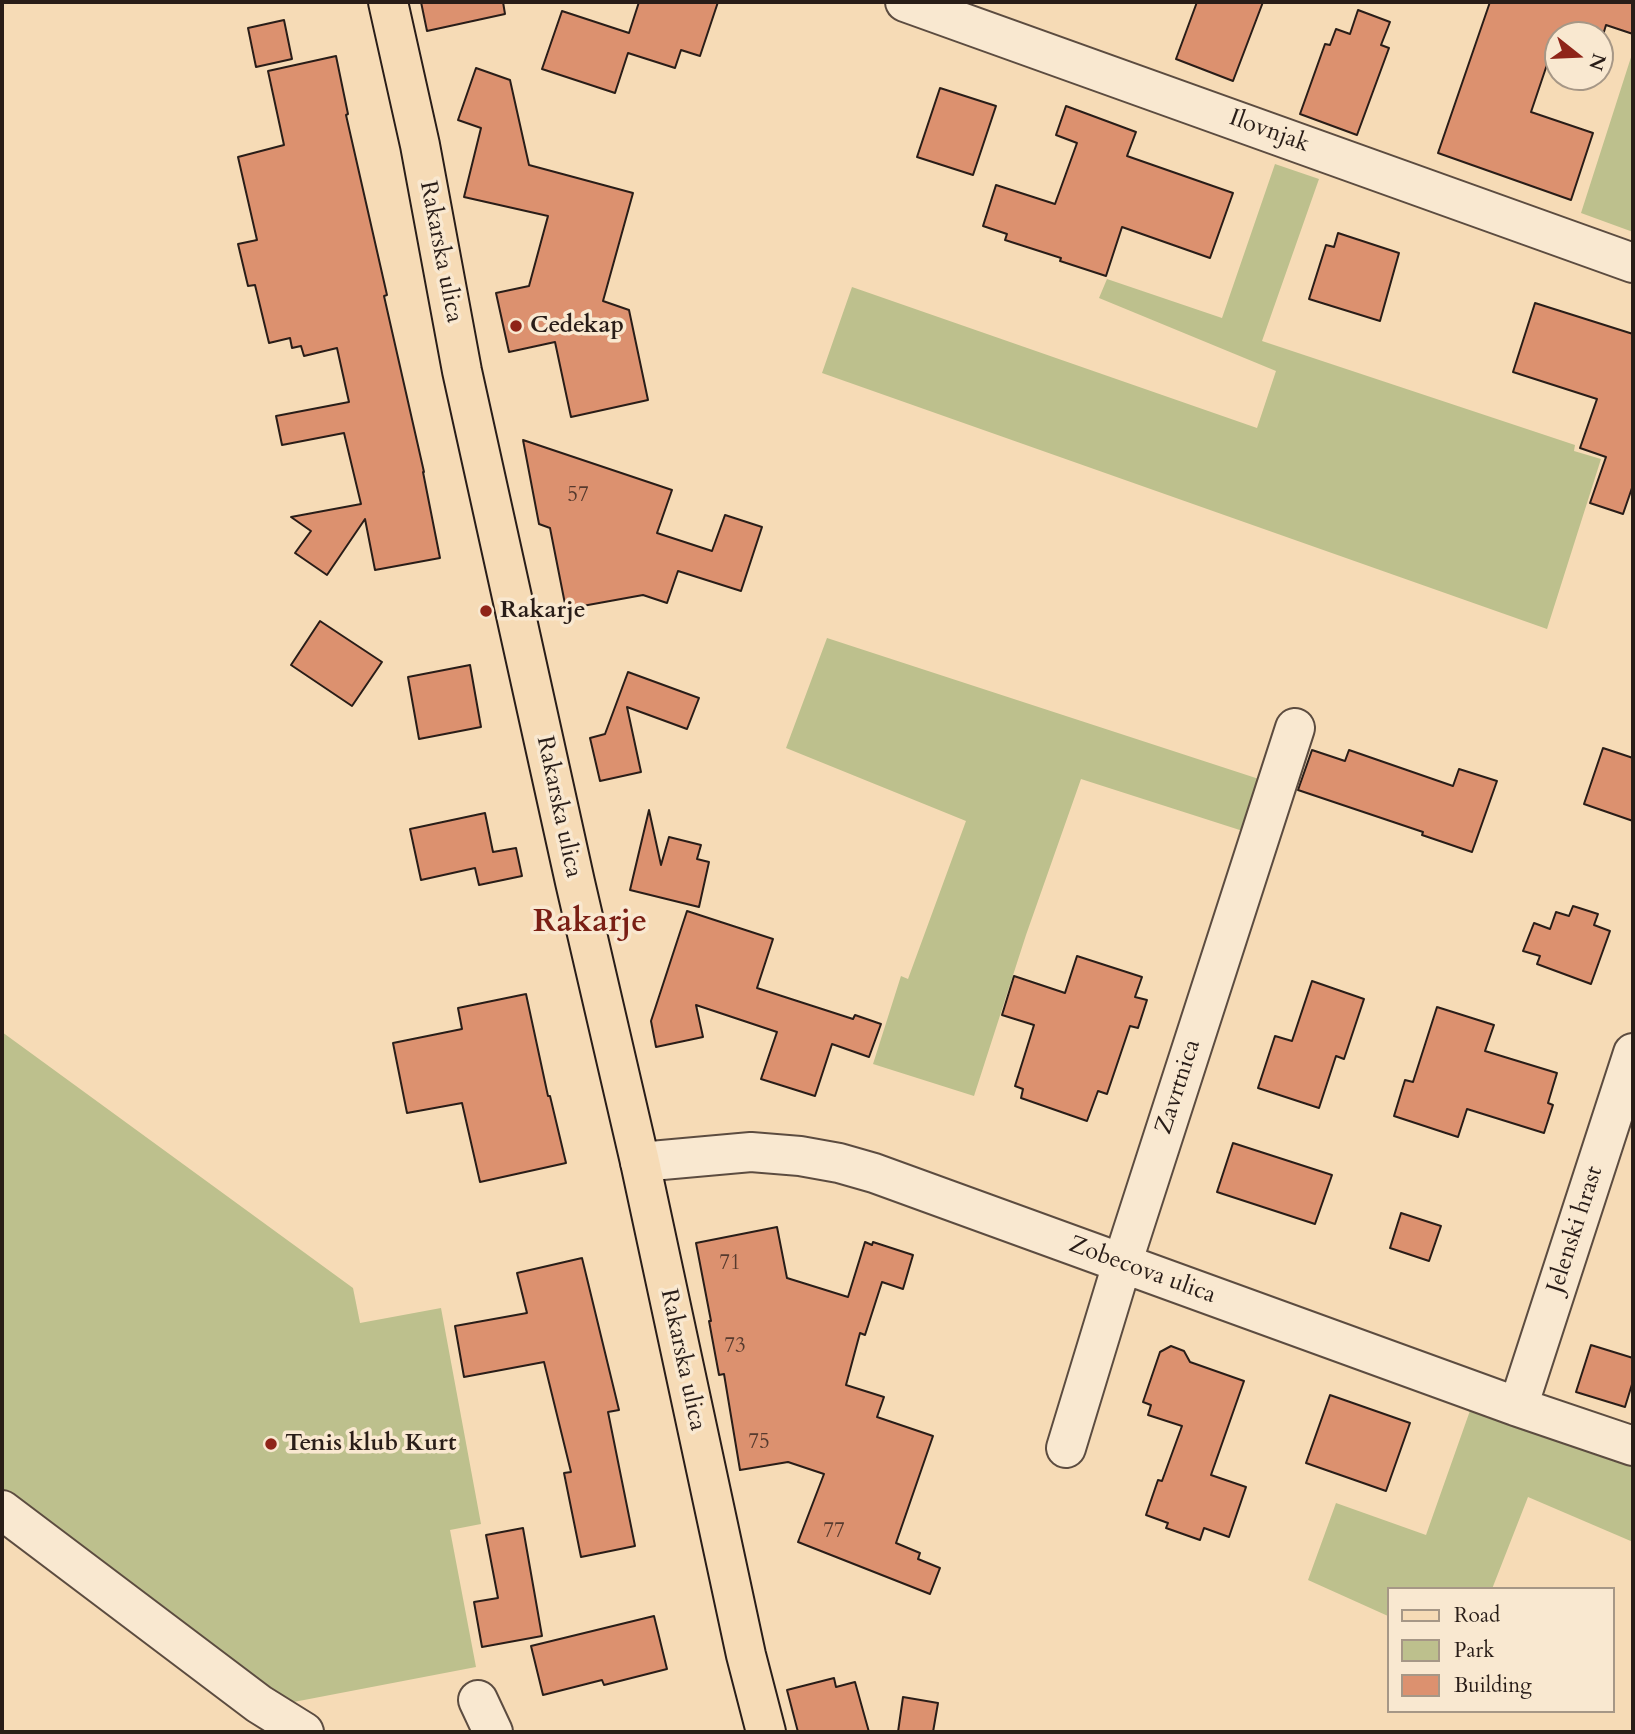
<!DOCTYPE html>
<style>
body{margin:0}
#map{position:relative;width:1635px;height:1734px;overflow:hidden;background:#f6dbb6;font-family:Cardo,serif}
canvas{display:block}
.frame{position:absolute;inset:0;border:4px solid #291d18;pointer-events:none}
.legend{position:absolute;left:1387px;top:1587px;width:228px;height:126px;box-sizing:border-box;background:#f9e8d0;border:2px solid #a69786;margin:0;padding:9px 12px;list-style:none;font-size:21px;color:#291d18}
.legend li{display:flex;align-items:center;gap:14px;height:35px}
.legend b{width:35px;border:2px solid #a69786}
.north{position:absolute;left:1544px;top:21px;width:70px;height:70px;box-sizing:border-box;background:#f9e8d0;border:2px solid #a69786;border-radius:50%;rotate:108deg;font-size:19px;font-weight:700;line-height:28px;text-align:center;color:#291d18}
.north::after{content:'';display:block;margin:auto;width:24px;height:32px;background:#8f2418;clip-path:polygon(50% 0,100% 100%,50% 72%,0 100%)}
</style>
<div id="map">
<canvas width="1635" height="1734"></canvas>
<div class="frame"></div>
<ul class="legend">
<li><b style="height:9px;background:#f6dbb6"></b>Road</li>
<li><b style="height:19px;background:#bdc08d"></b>Park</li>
<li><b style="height:19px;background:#dc916f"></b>Building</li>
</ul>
<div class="north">N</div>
</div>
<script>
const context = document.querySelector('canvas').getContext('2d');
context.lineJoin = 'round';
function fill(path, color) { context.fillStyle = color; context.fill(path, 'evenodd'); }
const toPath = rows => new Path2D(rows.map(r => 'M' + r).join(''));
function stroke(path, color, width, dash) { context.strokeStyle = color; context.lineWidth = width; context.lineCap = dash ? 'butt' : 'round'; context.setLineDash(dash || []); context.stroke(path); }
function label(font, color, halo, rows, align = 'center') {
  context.font = font + ' Cardo,serif'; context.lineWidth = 7; context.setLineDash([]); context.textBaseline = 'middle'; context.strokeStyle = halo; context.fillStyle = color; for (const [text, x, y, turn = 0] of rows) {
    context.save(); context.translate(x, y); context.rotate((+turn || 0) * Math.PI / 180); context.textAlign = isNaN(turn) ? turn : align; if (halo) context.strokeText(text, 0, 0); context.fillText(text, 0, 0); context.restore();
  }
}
fill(toPath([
 [1633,51,1633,232,1581,213],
 [1275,164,1319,179,1262,341,1575,445,1574,451,1601,459,1547,629,822,373,852,287,1257,428,1276,371,1099,298,1107,279,1222,318],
 [827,638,1262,780,1246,832,1081,779,1026,935,974,1096,873,1064,901,976,908,979,966,821,786,748],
 [2,1032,353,1288,360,1323,441,1308,481,1524,450,1530,476,1667,278,1705,2,1491],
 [1472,1405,1633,1460,1633,1542,1528,1497,1492,1589,1388,1589,1388,1616,1308,1580,1336,1503,1426,1535]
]), '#bdc08d');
const building = toPath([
 [421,2,503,2,505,14,427,31,421,2],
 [639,2,718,2,700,56,681,50,675,68,628,53,615,93,542,69,562,11,629,33,639,2],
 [1197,2,1263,2,1233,81,1176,59,1197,2],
 [1490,2,1633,2,1633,34,1606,25,1603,35,1572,25,1568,35,1557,35,1531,112,1593,133,1571,200,1438,153,1490,2],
 [1358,10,1390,22,1381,45,1389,48,1357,135,1300,114,1325,44,1330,45,1336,29,1350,34,1358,10],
 [284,20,292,59,256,67,248,28,284,20],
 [336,56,348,114,346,115,387,295,384,296,424,472,423,472,440,558,375,570,365,519,327,575,295,553,311,531,291,517,361,504,344,433,282,445,276,416,349,402,337,348,304,356,301,346,292,348,290,338,269,343,255,285,248,286,238,244,257,240,238,157,284,145,268,71,336,56],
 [476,68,510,80,529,165,633,193,603,301,629,310,648,400,571,417,555,342,509,352,496,293,529,286,548,216,464,197,481,128,458,120,476,68],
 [940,88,996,106,973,175,917,157,940,88],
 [1066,106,1136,132,1127,156,1233,193,1210,258,1122,227,1106,276,1060,261,1061,258,1005,240,1007,234,983,226,996,185,1055,204,1077,143,1056,135,1066,106],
 [1338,233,1399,253,1380,321,1309,299,1326,245,1334,247,1338,233],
 [1535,303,1633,334,1633,485,1623,514,1590,503,1606,457,1580,448,1597,399,1513,372,1535,303],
 [523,440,672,490,657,533,712,551,725,515,762,527,741,591,678,571,667,603,643,595,566,609,550,528,539,524,523,440],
 [320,621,382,662,352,706,291,665,320,621],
 [470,665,481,727,419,739,408,677,470,665],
 [628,672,699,698,687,729,627,707,641,772,600,781,590,738,605,734,628,672],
 [1603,748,1633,758,1633,821,1584,804,1603,748],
 [1312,750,1345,761,1349,750,1453,786,1459,769,1497,781,1472,852,1422,835,1423,832,1298,790,1312,750],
 [649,810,661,865,669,837,701,845,697,859,709,862,699,907,630,890,649,810],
 [485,813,493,852,516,848,522,876,479,885,475,868,421,880,410,829,485,813],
 [1573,906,1598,914,1594,925,1610,931,1591,984,1537,964,1540,956,1523,951,1534,923,1550,929,1556,912,1569,916,1573,906],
 [687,911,773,939,757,988,853,1019,855,1015,881,1024,869,1057,832,1044,815,1096,761,1079,777,1032,696,1005,703,1037,656,1047,651,1021,687,911],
 [1077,956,1142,977,1135,997,1147,1000,1138,1028,1130,1026,1107,1094,1098,1091,1087,1121,1021,1098,1023,1089,1015,1086,1034,1025,1002,1015,1014,976,1065,993,1077,956],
 [1312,981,1364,999,1344,1059,1336,1056,1319,1108,1258,1088,1275,1036,1292,1041,1312,981],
 [526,994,548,1096,550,1096,566,1163,480,1182,462,1103,407,1113,393,1043,462,1029,458,1008,526,994],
 [1437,1007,1494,1025,1485,1051,1557,1073,1548,1103,1553,1105,1544,1133,1467,1109,1458,1137,1394,1116,1405,1080,1413,1082,1437,1007],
 [1233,1143,1332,1175,1315,1224,1217,1192,1233,1143],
 [1401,1213,1441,1226,1429,1261,1390,1248,1401,1213],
 [777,1227,787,1278,848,1297,865,1242,872,1245,873,1242,913,1255,903,1289,882,1282,865,1335,860,1333,846,1385,884,1397,877,1417,933,1436,896,1543,920,1553,918,1559,940,1568,930,1594,798,1542,824,1474,788,1462,740,1470,724,1374,719,1375,709,1321,711,1321,696,1243,777,1227],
 [582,1258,619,1410,608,1412,635,1546,581,1557,564,1473,571,1472,544,1362,464,1377,455,1326,527,1313,517,1273,582,1258],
 [1591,1345,1633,1358,1633,1381,1625,1407,1576,1392,1591,1345],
 [1171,1346,1184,1351,1190,1362,1244,1381,1211,1475,1246,1487,1229,1537,1204,1528,1200,1540,1166,1528,1168,1523,1146,1515,1158,1480,1162,1481,1182,1426,1148,1415,1151,1405,1143,1402,1160,1352,1171,1346],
 [1330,1395,1410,1423,1386,1491,1306,1463,1330,1395],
 [523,1528,542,1636,482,1647,474,1602,498,1598,486,1535,523,1528],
 [654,1616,667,1669,604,1685,602,1680,543,1695,531,1646,654,1616],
 [834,1678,836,1687,855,1682,869,1732,798,1732,787,1690,834,1678],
 [903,1697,938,1703,933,1732,898,1732,903,1697]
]);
fill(building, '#dc916f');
stroke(building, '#291d18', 2);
const minor = toPath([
 [905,2,1633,263],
 [640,1162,751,1152,800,1156,839,1163,874,1173,1518,1407,1633,1446],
 [1518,1407,1633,1053],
 [1066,1448,1122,1264,1295,728],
 [2,1510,259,1704,304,1732],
 [478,1700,493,1732]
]);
const major = toPath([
 [388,2,420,145,462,371,575,882,640,1162,746,1655,766,1732]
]);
stroke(minor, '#5c4c40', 42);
stroke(major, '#291d18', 42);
stroke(minor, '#f9e8d0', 38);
stroke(major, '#f6dbb6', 38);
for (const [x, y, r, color] of [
 [516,326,7,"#8f2418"],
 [486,611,7,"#8f2418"],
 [271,1444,7,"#8f2418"]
]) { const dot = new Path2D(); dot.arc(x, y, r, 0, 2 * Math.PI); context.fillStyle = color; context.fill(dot); stroke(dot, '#f9e8d0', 2.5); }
label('21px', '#563a2e', null, [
 ["57",578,496],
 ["71",730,1264],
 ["73",735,1347],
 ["75",759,1443],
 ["77",834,1532]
]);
label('24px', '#291d18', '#f9e8d0', [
 ["Ilovnjak",1269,132,20],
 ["Rakarska ulica",440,252,79],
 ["Rakarska ulica",558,807,78],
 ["Zavrtnica",1179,1087,-72],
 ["Jelenski hrast",1576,1230,-72],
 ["Zobecova ulica",1142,1271,20],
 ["Rakarska ulica",682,1360,78]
]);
label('bold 24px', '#291d18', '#f9e8d0', [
 ["Cedekap",530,326],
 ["Rakarje",500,611],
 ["Tenis klub Kurt",285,1444]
], 'left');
label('bold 32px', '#7a1f14', '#f9e8d0', [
 ["Rakarje",590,924]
]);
</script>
